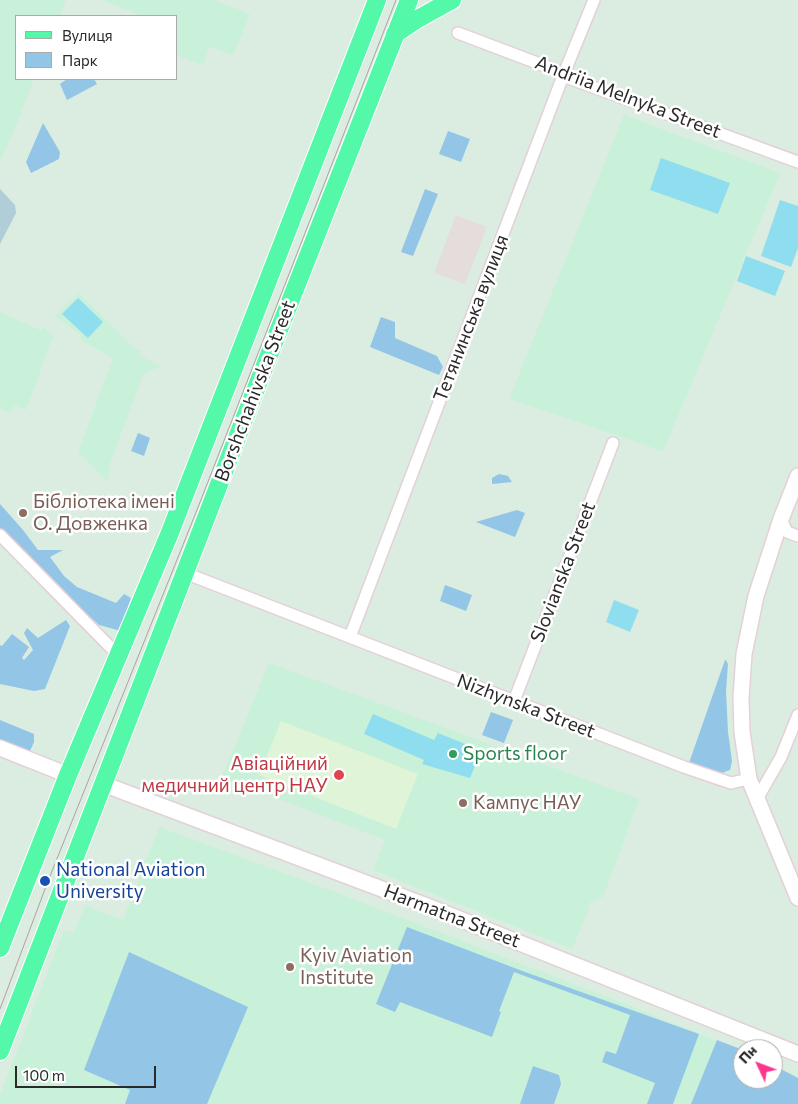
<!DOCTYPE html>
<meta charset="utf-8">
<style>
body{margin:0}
#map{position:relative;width:798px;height:1104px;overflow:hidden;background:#daede0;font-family:Commissioner,sans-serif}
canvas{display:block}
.legend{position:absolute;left:15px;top:15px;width:162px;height:65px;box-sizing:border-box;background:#fff;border:1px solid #aaa;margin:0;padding:6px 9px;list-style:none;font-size:15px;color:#2a2a2a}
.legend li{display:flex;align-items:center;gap:10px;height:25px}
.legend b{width:25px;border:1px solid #aaa}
.north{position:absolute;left:733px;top:1039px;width:50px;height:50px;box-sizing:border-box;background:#fff;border:1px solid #aaa;border-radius:50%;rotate:313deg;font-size:14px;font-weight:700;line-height:20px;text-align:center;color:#2a2a2a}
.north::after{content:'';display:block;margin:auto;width:18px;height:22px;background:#ff358e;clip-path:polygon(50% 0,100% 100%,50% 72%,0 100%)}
.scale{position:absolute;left:15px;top:1066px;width:141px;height:22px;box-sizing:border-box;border:2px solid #2a2a2a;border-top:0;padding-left:6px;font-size:15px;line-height:18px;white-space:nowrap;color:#2a2a2a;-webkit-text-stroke:4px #fff;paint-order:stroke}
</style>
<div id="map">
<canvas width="798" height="1104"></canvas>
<ul class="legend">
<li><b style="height:6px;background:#53f9a9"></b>Вулиця</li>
<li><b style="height:14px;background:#93c5e7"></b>Парк</li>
</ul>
<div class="north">Пн</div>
<div class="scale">100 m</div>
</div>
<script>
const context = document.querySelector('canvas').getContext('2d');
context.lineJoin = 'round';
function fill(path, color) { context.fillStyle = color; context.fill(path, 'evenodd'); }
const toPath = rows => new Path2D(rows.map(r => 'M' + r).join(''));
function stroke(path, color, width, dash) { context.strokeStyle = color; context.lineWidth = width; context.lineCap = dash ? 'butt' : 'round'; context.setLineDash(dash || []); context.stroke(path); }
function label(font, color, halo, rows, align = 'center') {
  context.font = font + ' Commissioner,sans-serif'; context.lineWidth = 5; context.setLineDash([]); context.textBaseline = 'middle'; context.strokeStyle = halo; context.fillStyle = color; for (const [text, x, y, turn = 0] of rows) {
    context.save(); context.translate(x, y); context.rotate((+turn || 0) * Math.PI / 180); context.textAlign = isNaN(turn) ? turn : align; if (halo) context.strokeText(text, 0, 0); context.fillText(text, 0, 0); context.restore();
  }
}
fill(toPath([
 [456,215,487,227,465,284,434,273]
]), '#e5dcdc');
fill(toPath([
 [0,0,66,0,60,16,16,16,16,79,34,79,17,123,2,158,0,159],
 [103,0,215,0,250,14,233,55,209,47,203,65,176,55,176,16,143,16],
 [624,115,780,173,663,451,509,399],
 [79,293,133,347,141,351,139,355,160,366,143,375,110,463,108,482,78,453,113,358,81,340,81,335,55,316],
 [0,312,40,330,43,327,53,336,26,410,15,405,11,413,0,408],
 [269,663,639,799,603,897,591,901,588,911,572,949,373,870,385,840,222,777],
 [159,827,327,889,628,1005,705,1036,743,1054,743,1079,798,1080,798,1104,0,1104,0,1095,64,930,74,933,85,906,123,920]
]), '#c9f0d9');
fill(toPath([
 [281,721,418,774,396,829,259,775]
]), '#e0f4d7');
fill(toPath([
 [67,79,94,79,97,84,67,100,60,84],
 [43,123,60,152,59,159,31,173,26,162],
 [448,131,470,139,461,162,439,154],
 [425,189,438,194,413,256,401,252],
 [381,317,395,322,395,338,437,356,443,367,439,375,370,347],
 [138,433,150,438,144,456,131,451],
 [499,474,508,476,512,482,492,484,492,478],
 [0,504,23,530,38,550,63,550,50,557,64,576,77,587,116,603,124,594,131,598,121,631,99,625,29,561,22,548,0,529],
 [517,510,525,513,515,537,476,522],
 [445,585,472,595,466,611,440,601],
 [66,620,70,626,45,689,34,691,0,684,0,645,2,646,12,634,29,647,22,658,24,660,33,650,24,633,27,628,38,638],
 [725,660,726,660,728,664,726,691,728,732,732,761,730,770,719,774,689,763],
 [491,712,513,720,504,743,482,735],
 [0,720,34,734,34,742,30,751,0,739],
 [407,927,525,972,699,1034,673,1104,647,1104,655,1083,602,1062,606,1051,616,1054,630,1015,514,972,499,1011,501,1012,492,1037,400,1002,395,1012,376,1004],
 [129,952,248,1007,207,1104,125,1104,130,1090,84,1070],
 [717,1040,743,1050,743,1079,773,1079,773,1065,798,1078,798,1104,691,1104],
 [533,1066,559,1075,561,1084,554,1104,520,1104]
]), '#93c5e7');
fill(toPath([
 [0,189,15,205,16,213,0,244]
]), '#b0cdd8');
fill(toPath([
 [661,158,730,183,718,214,650,190],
 [780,200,798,206,798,248,791,267,761,256],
 [746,256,785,271,775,296,737,281],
 [78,298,103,322,88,338,62,314],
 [614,600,639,610,630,632,606,622],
 [373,714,434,740,438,733,475,748,479,752,479,756,470,778,422,764,424,760,364,734]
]), '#8edeef');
const street = toPath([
 [458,33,553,69,563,76,798,162],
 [781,519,787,532,798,536],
 [0,535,119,656],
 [185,573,684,767,731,783,749,779],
 [350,637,563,76,594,0],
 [514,701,613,443],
 [757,799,781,757,798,715]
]);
const secondary = toPath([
 [798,476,781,519,756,596,744,654,741,698,742,732,749,779,798,898],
 [0,748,68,775],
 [103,784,427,906,798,1054]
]);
const primary = toPath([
 [395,34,416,20,452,0],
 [0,948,68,775,169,535,377,0],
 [0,1051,269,355,409,0]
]);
stroke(street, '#e4d0d8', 14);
stroke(secondary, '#e4d0d8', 18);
stroke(primary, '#fff', 20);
stroke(street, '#fff', 11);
stroke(secondary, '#fff', 15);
stroke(primary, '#53f9a9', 18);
stroke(toPath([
 [0,1009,48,881,195,515,396,0]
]), '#b59da7', 1);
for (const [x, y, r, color] of [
 [23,513,5,"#8d6e63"],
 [453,754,5,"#2e9e5b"],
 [339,775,6,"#e0444e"],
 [463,803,5,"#8d6e63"],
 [45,881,6,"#1a4fb4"],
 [290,967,5,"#8d6e63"]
]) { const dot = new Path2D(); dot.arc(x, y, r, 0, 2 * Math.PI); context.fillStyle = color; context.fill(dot); stroke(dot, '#fff', 2); }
label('19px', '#2a2a2a', '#fff', [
 ["Andriia Melnyka Street",628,97,21],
 ["Тетянинська вулиця",471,318,-69],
 ["Borshchahivska Street",255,391,-69],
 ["Slovianska Street",563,572,-69],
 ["Nizhynska Street",526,706,21],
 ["Harmatna Street",452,916,21]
]);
label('19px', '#785e54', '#fff', [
 ["Бібліотека імені",33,502],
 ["О. Довженка",33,524],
 ["Кампус НАУ",473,803],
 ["Kyiv Aviation",300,956],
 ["Institute",300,978]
], 'left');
label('19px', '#27864d', '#fff', [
 ["Sports floor",463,754]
], 'left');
label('19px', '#be3a42', '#fff', [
 ["Авіаційний",328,764],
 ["медичний центр НАУ",328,786]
], 'right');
label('19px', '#164399', '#fff', [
 ["National Aviation",56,870],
 ["University",56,892]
], 'left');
</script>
